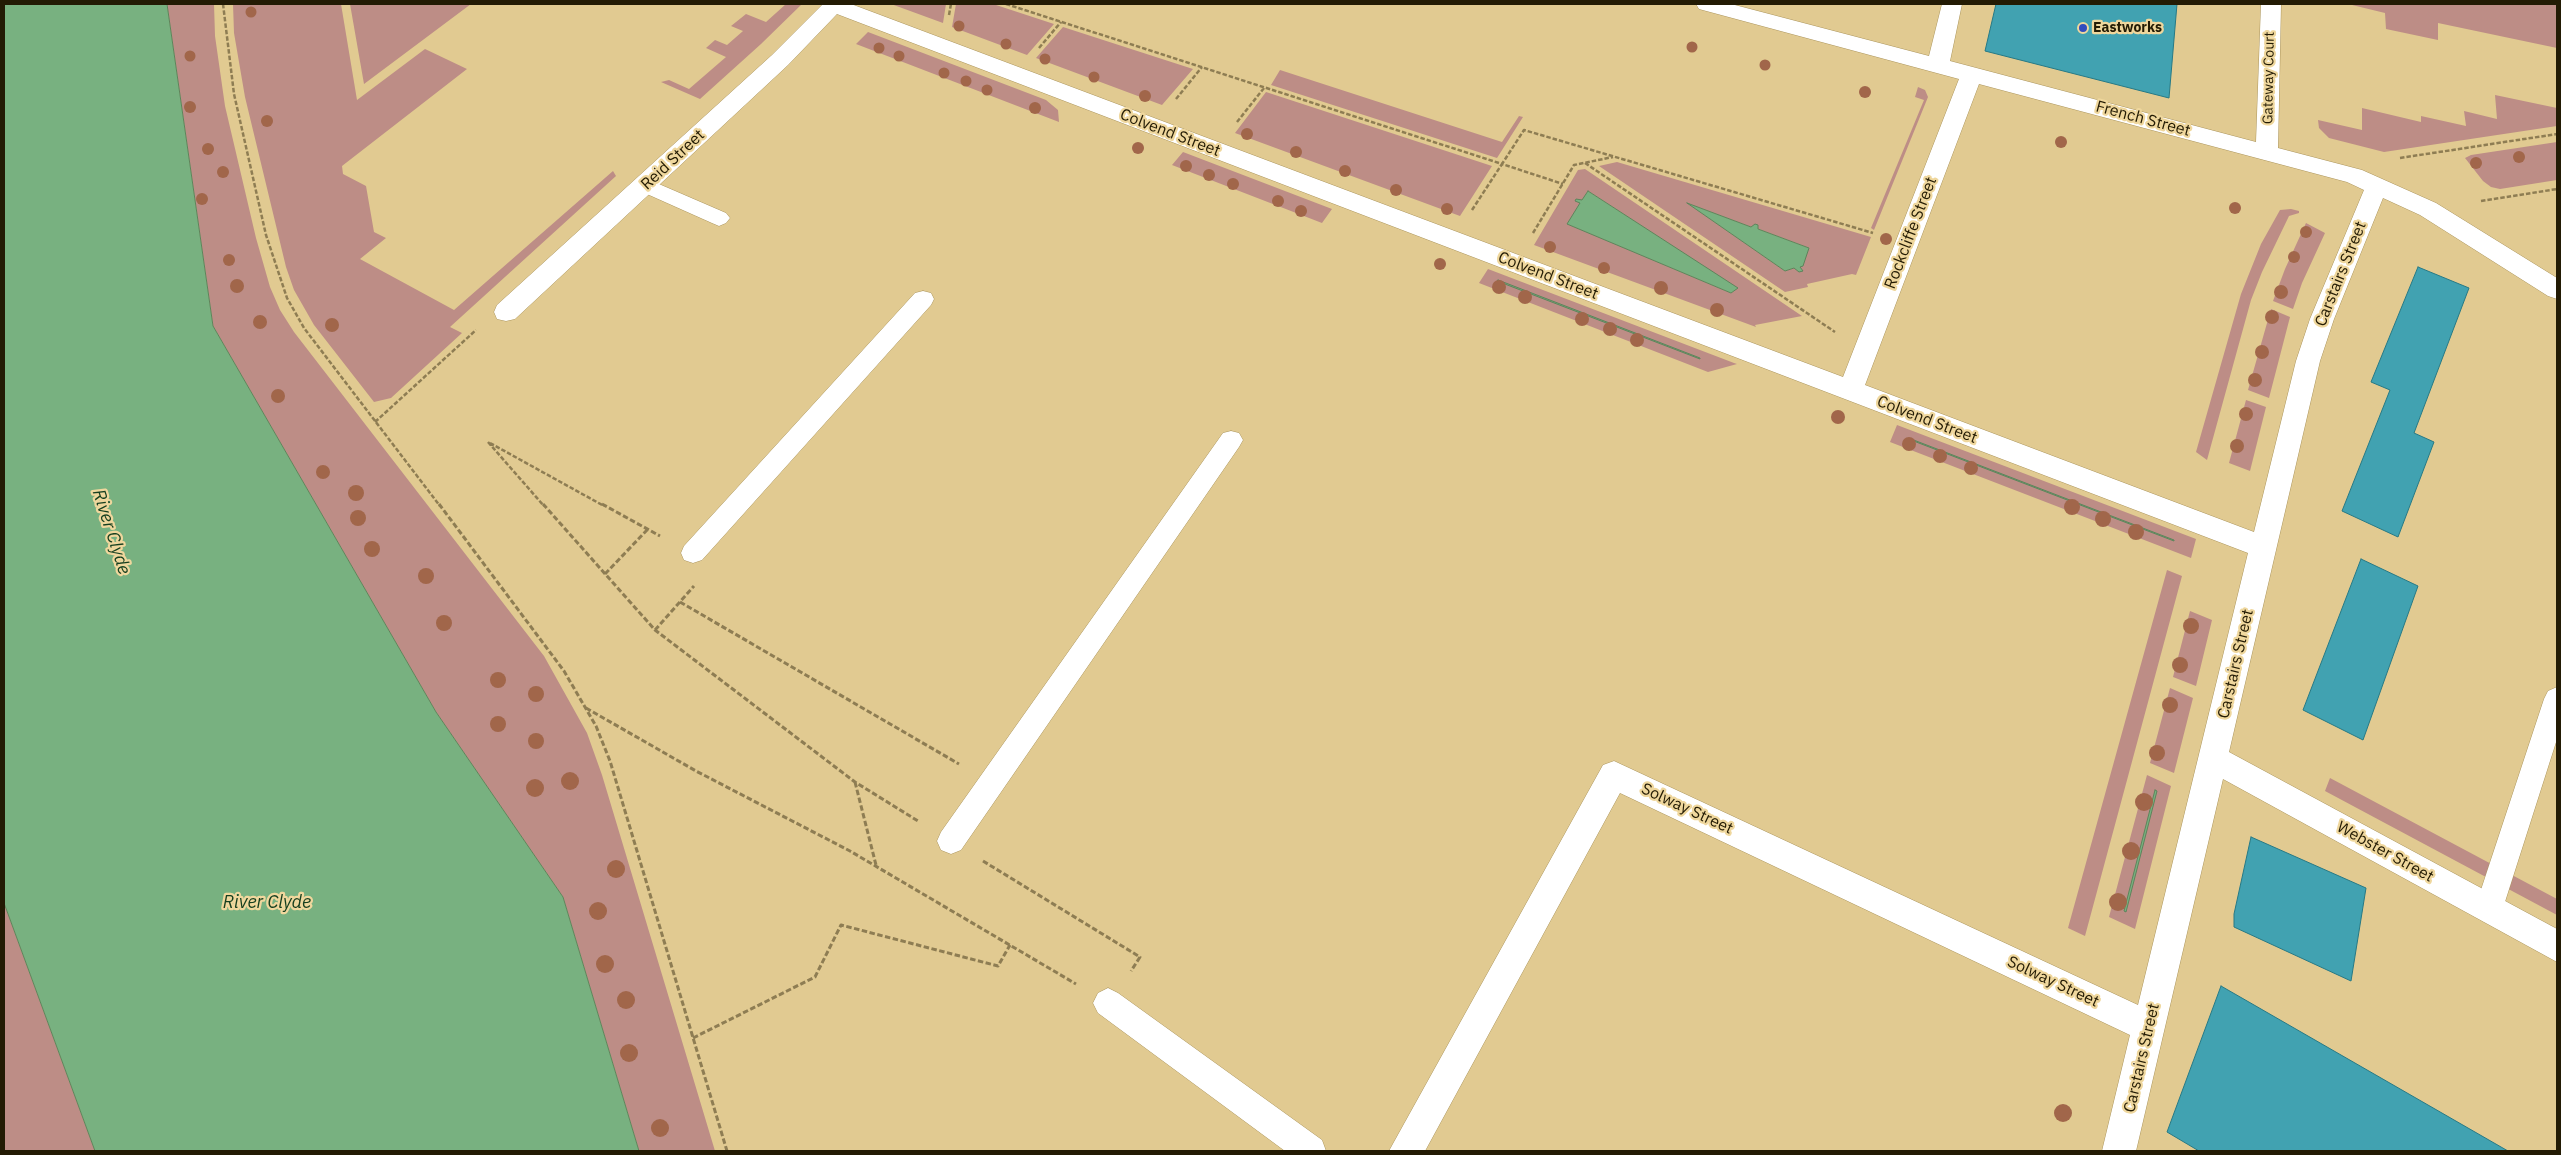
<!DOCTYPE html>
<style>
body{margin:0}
#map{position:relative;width:2561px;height:1155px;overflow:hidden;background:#e1ca91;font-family:"IBM Plex Sans",sans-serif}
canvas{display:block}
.frame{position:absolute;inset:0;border:5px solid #231b04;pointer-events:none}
</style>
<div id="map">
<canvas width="2561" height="1155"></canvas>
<div class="frame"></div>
</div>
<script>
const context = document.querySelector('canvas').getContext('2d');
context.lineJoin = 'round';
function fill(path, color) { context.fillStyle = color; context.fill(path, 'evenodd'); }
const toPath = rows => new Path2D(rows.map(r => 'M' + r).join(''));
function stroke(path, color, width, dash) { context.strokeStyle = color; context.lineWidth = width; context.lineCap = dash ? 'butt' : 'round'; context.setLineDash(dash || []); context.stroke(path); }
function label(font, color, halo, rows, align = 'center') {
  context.font = font + ' "IBM Plex Sans",sans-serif'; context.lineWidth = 4.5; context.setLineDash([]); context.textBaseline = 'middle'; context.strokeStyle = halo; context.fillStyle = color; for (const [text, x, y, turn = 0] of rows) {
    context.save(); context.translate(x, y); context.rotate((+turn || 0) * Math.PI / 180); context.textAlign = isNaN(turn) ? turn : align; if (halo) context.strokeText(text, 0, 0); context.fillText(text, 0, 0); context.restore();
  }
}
fill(toPath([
 [167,4,214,4,215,36,225,106,256,238,270,287,280,310,294,332,544,656,587,733,602,775,715,1151,639,1151,563,897,436,712,213,326],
 [233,4,341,4,357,100,425,49,467,69,342,166,343,174,366,186,374,232,386,238,360,259,454,310,613,171,616,176,450,327,462,333,391,398,374,402,314,325,294,290,286,267,245,97,234,33],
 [350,4,471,4,364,84],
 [786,4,802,4,761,44,700,99,661,82,669,80,689,89,726,57,706,48,715,40,727,45,743,31,731,26,746,14,766,22],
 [891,4,946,4,943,23],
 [956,4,993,4,1054,24,1027,55,952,27],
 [2348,4,2557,4,2557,48,2438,23,2438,40,2386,29,2385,13],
 [1063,27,1193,69,1162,105,1036,58],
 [868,32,1046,100,1058,110,1059,122,856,44],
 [1280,70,1502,142,1519,116,1523,117,1497,158,1271,85],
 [1918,87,1925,90,1928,97,1874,230,1871,228,1924,100,1915,97],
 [1266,92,1492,166,1460,216,1235,133],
 [2495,95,2557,108,2557,126,2384,152,2329,138,2319,128,2318,120,2362,130,2362,108,2421,122,2421,116,2466,126,2464,111,2497,119],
 [2557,142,2557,180,2500,189,2491,187,2483,181,2465,158,2471,155],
 [1183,152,1332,209,1322,223,1172,165],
 [1617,162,1871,237,1856,275,1852,274,1807,284,1808,287,1785,292,1599,166],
 [1689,204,1751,227,1758,225,1758,229,1809,248,1799,267,1802,270,1794,268,1785,271],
 [1585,169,1802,316,1755,325,1756,327,1534,245,1578,170],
 [1588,191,1737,288,1731,293,1568,224],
 [2291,209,2299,211,2299,213,2289,216,2262,272,2251,300,2207,460,2196,452,2241,294,2261,244,2280,210],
 [2306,223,2325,233,2302,283,2293,309,2273,301,2285,269],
 [1488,269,1734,363,1737,364,1708,372,1479,283],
 [2271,309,2290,317,2269,398,2248,390],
 [2246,400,2266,407,2250,471,2229,463],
 [1897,425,2196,539,2191,558,1890,442],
 [2167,570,2182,576,2085,936,2068,928],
 [2190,611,2212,620,2196,686,2173,677],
 [2170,688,2193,698,2174,773,2150,763],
 [2147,775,2171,786,2135,929,2109,917],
 [2330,778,2557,899,2557,915,2325,791],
 [4,903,95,1151,4,1151]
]), '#bd8d86');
const water = toPath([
 [4,4,167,4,213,326,436,712,563,897,639,1151,95,1151,4,903,4,4],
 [1588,191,1738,288,1731,293,1567,224,1580,203,1575,201,1576,199,1582,200,1588,191],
 [1687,203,1751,227,1755,224,1758,225,1758,229,1809,248,1803,266,1800,267,1803,271,1799,272,1794,268,1785,271,1687,203],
 [1498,280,1700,358,1700,359,1497,281,1498,280],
 [1911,439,2174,540,2174,541,1911,440,1911,439],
 [2155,790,2157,791,2126,912,2124,911,2155,790]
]);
fill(water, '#78b180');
stroke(water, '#5e845b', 1);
const building = toPath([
 [1996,4,2177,4,2169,98,1985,51,1996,4],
 [2418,267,2469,288,2414,433,2434,442,2398,537,2342,511,2390,390,2371,382,2418,267],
 [2361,559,2418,586,2363,740,2303,710,2361,559],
 [2251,837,2366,888,2351,981,2234,927,2234,914,2251,837],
 [2221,986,2508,1151,2199,1151,2167,1132,2221,986]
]);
fill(building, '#41a2b1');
stroke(building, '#267985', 1);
const service = toPath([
 [645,178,726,213,730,218,726,223,719,226,712,223,638,190,635,185,638,180,645,178],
 [923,291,931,293,934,299,931,305,702,560,693,563,684,560,681,553,684,546,915,293,923,291],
 [1231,431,1239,433,1243,440,1239,447,961,850,951,854,941,850,937,841,941,832,1223,433,1231,431],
 [2557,687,2557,739,2503,908,2499,918,2489,922,2479,918,2475,908,2544,699,2548,691,2557,687],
 [1108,988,1118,993,1322,1140,1326,1151,1285,1151,1098,1013,1093,1003,1098,993,1108,988]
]);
const minor = toPath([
 [823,4,851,4,1843,377,1959,79,1699,9,1696,4,1731,4,1929,56,1942,4,1962,4,1950,61,2256,142,2261,4,2281,4,2278,148,2362,170,2436,203,2557,278,2557,299,2548,296,2420,215,2383,198,2334,319,2320,361,2229,752,2557,929,2557,962,2223,779,2136,1151,2102,1151,2130,1035,1620,793,1425,1151,1389,1151,1603,765,1614,761,2138,1005,2248,553,837,14,788,65,515,319,506,321,497,319,494,312,497,305,772,55,823,4],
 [1979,84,2347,182,2364,190,2310,319,2296,361,2254,532,1865,385,1979,84]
]);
stroke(service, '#ab955d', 1);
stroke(minor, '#ab955d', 1);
stroke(toPath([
 [223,4,234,94,266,235,287,298,304,328,440,506],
 [1006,4,1502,164,1524,130,1873,233],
 [949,15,951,4],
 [1039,48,1061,22],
 [1176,99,1202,67],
 [1237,122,1264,88],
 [2400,158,2557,134],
 [1585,163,1835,332],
 [2481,201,2557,189],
 [1472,210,1502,164,1563,184],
 [1533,233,1574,165,1613,157],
 [375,422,476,330],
 [488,442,544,506],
 [490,443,604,506]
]), '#8e7d53', 2.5, [4.5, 2]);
stroke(toPath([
 [439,504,564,671,596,726,610,761,727,1151],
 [543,504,655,630,855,782,918,821],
 [602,504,660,536],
 [605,574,648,529],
 [680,602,959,764],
 [655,630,694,586],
 [586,708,696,771,850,851,1076,984],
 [855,782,876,865],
 [983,861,1140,957,1131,971],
 [693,1038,815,977,841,925,998,966,1010,945]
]), '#8e7d53', 3, [5.5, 2.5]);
fill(service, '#fff');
fill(minor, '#fff');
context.fillStyle = '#a1664a';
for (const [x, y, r] of [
 [251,12,5.5],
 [959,26,5.5],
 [1006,44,5.5],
 [1692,47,5.5],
 [879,48,5.5],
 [190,56,5.5],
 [899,56,5.5],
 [1045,59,5.5],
 [1765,65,5.5],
 [944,73,5.5],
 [1094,77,5.5],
 [966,81,5.5],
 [987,90,5.5],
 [1865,92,6],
 [1145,96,6],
 [190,107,6],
 [1035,108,6],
 [267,121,6],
 [1247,134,6],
 [2061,142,6],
 [1138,148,6],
 [208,149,6],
 [1296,152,6],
 [2519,157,6],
 [2476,163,6],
 [1186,166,6],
 [1345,171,6],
 [223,172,6],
 [1209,175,6],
 [1233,184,6],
 [1396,190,6],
 [202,199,6],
 [1278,201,6],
 [2235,208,6],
 [1447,209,6],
 [1301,211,6],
 [2306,232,6],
 [1886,239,6],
 [1550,247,6],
 [2294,257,6],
 [229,260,6],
 [1440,264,6],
 [1604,268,6],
 [237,286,7],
 [1499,287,7],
 [1661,288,7],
 [2281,292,7],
 [1525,297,7],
 [1717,310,7],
 [2272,317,7],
 [1582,319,7],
 [260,322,7],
 [332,325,7],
 [1610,329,7],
 [1637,340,7],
 [2262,352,7],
 [2255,380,7],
 [278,396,7],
 [2246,414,7],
 [1838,417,7],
 [1909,444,7],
 [2237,446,7],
 [1940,456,7],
 [1971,468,7],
 [323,472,7],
 [356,493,8],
 [2072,507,8],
 [358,518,8],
 [2103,519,8],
 [2136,532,8],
 [372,549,8],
 [426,576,8],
 [444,623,8],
 [2191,626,8],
 [2180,665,8],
 [498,680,8],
 [536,694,8],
 [2170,705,8],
 [498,724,8],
 [536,741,8],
 [2157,753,8],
 [570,781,9],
 [535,788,9],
 [2144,802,9],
 [2131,851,9],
 [616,869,9],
 [2118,902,9],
 [598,911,9],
 [605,964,9],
 [626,1000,9],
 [629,1053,9],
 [2063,1113,9],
 [660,1128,9]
]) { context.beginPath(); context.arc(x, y, r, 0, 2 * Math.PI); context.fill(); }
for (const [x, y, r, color] of [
 [2083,28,5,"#324cbd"]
]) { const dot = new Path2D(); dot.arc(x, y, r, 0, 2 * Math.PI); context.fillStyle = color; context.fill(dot); stroke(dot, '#efd79d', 2); }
label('bold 14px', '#231b04', '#efd79d', [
 ["Eastworks",2093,28]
], 'left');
label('14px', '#231b04', '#efd79d', [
 ["Gateway Court",2269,78,-89]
]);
label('16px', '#231b04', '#efd79d', [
 ["French Street",2143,119,15],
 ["Colvend Street",1170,133,21],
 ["Reid Street",673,160,-43],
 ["Rockcliffe Street",1911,233,-69],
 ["Carstairs Street",2341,274,-68],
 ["Colvend Street",1548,276,21],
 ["Colvend Street",1927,420,21],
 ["Carstairs Street",2236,664,-77],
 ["Solway Street",1687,809,25],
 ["Webster Street",2385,852,29],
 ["Solway Street",2053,982,25],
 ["Carstairs Street",2142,1058,-77]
]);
label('italic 18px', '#153f1f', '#efd79d', [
 ["River Clyde",111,532,72],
 ["River Clyde",267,903]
]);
</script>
